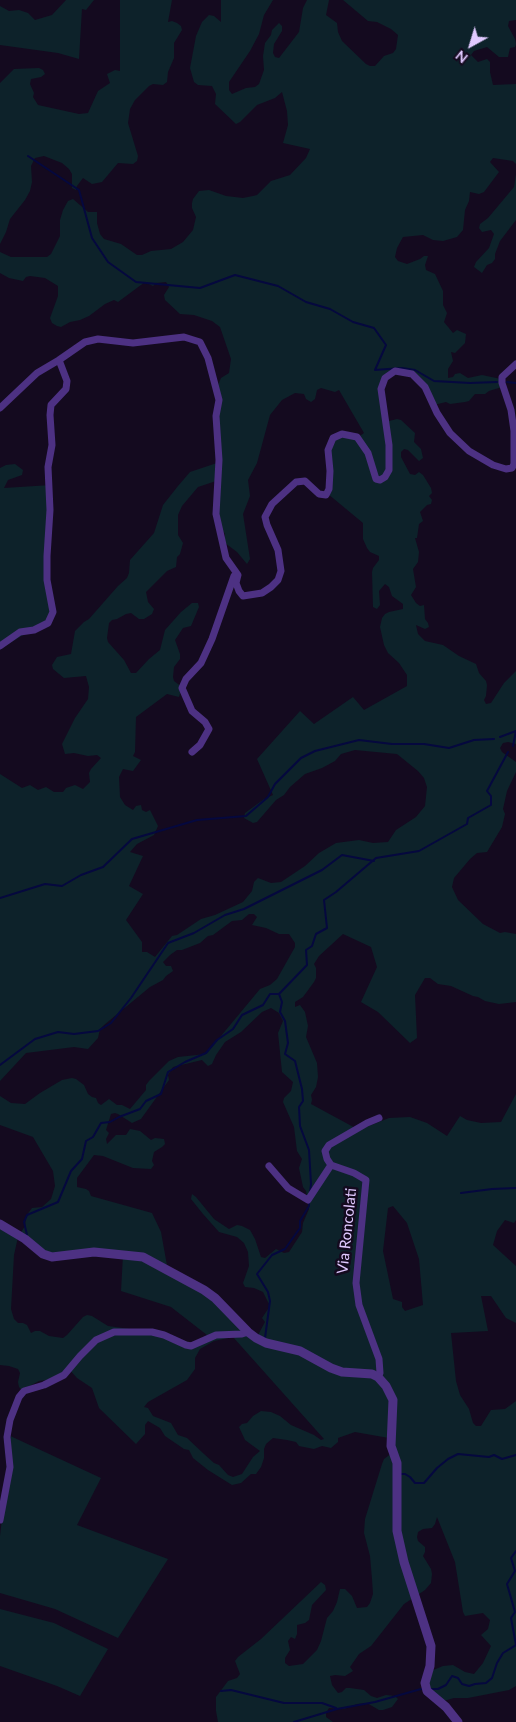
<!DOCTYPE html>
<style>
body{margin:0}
#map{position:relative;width:516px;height:1722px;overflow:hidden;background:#140a1f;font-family:Lato,sans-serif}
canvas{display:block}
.north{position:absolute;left:446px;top:20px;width:50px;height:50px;-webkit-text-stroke:4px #140a1f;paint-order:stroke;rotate:219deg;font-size:14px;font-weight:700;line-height:20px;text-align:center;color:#e0c9ff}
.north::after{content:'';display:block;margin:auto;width:18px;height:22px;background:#e0c9ff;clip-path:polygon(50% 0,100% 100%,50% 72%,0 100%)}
</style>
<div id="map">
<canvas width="516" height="1722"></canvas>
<div class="north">N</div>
</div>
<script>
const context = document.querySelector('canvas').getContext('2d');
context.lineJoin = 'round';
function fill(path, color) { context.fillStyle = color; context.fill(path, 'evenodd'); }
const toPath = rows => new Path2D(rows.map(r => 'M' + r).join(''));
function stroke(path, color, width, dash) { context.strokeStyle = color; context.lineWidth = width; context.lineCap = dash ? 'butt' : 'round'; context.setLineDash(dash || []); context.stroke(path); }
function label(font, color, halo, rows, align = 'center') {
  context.font = font + ' Lato,sans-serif'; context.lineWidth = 5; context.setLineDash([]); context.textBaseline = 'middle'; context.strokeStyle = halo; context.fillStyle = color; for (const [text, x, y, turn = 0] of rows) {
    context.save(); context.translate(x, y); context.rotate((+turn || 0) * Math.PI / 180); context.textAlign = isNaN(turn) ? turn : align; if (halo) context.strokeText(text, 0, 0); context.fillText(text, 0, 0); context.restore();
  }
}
fill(toPath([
 [66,0,94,0,86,10,82,9,79,59,58,53,0,45,0,6,9,11,19,10,28,13,35,20,52,15],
 [120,0,172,0,168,22,172,21,177,23,181,26,182,30,174,43,174,58,168,72,167,82,163,85,153,84,149,86,135,100,130,109,128,123,138,156,137,161,133,164,118,163,102,182,92,184,83,178,77,186,76,190,72,188,72,174,69,169,62,163,44,156,35,158,31,166,32,182,30,191,25,200,10,219,6,232,0,244,0,83,14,69,39,68,43,70,45,74,41,77,31,79,30,84,34,93,33,97,38,105,79,114,88,113,98,91,110,83,107,74,115,70,120,71],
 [221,0,273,0,264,15,259,34,250,51,229,82,229,90,232,94,246,88,255,87,259,84,264,70,263,56,265,43,271,35,272,30,279,23,282,26,282,31,274,44,273,53,275,57,279,58,299,32,303,8,307,0,329,0,326,15,337,23,338,32,342,41,366,64,370,66,375,66,384,56,393,53,396,49,398,35,391,29,377,22,368,21,343,0,516,0,516,20,509,21,508,26,515,39,516,44,515,47,510,48,508,57,499,57,487,47,474,51,471,55,478,62,487,59,490,62,490,72,493,85,516,84,516,164,513,161,493,158,490,162,499,172,484,192,479,194,470,192,469,201,465,210,463,230,457,237,443,241,433,240,423,235,403,237,397,248,395,257,398,261,407,264,420,259,424,256,428,256,425,265,426,270,435,274,443,291,443,305,447,313,444,322,453,333,457,330,466,334,465,343,455,353,451,352,453,361,448,369,448,378,453,377,455,374,460,373,468,378,482,375,501,379,502,387,489,391,485,394,475,394,469,401,465,402,450,404,446,402,434,405,414,375,400,371,382,379,385,422,397,419,401,420,415,433,414,442,421,449,423,458,419,461,408,450,404,449,401,452,401,457,410,474,415,475,419,472,423,475,431,488,432,493,429,496,432,500,431,504,427,505,420,512,423,521,419,524,417,538,415,538,419,552,418,562,413,569,416,587,411,595,416,603,420,606,424,605,425,619,428,623,429,627,425,629,416,625,418,634,425,641,443,645,459,656,476,664,479,673,486,681,487,685,486,696,484,700,486,704,491,703,504,683,516,671,516,744,508,742,503,743,500,748,502,752,516,762,516,772,507,791,503,809,505,814,502,827,487,852,477,853,470,859,454,878,452,887,458,900,483,924,500,933,505,932,516,934,516,1002,499,1004,485,1001,478,997,473,996,451,986,438,984,430,978,425,978,415,995,417,1038,410,1043,378,1012,361,1002,377,967,371,947,343,934,319,956,314,964,316,968,316,978,314,982,303,997,295,1002,295,1007,300,1005,305,1012,308,1026,306,1037,317,1063,318,1077,316,1087,311,1095,312,1100,311,1104,359,1130,389,1118,410,1117,427,1123,447,1136,460,1116,467,1120,481,1123,501,1122,516,1094,516,1220,514,1223,505,1220,497,1231,493,1245,516,1266,516,1323,506,1318,491,1296,481,1296,488,1331,451,1333,456,1381,460,1395,469,1409,473,1423,476,1426,481,1426,491,1410,505,1409,516,1401,516,1686,509,1690,468,1698,454,1698,440,1702,424,1688,426,1673,443,1666,453,1665,465,1672,474,1674,483,1663,491,1646,481,1635,488,1629,490,1620,483,1613,465,1616,463,1612,455,1562,437,1517,435,1524,432,1528,423,1529,418,1532,417,1537,418,1541,425,1547,425,1552,423,1556,431,1569,432,1574,431,1583,425,1590,404,1604,371,1646,359,1654,350,1667,353,1671,345,1676,335,1675,330,1676,332,1685,338,1693,342,1692,346,1688,350,1688,364,1690,371,1696,377,1698,386,1695,395,1696,398,1699,392,1707,383,1710,379,1710,367,1703,357,1704,344,1709,329,1708,326,1713,326,1717,333,1722,218,1722,216,1711,216,1697,228,1681,237,1678,240,1674,235,1661,238,1657,261,1639,321,1582,325,1585,326,1590,312,1605,309,1620,305,1623,297,1625,297,1634,295,1639,291,1637,288,1641,290,1650,285,1658,285,1663,289,1666,303,1664,317,1650,321,1641,327,1618,333,1611,337,1602,340,1589,345,1589,352,1596,357,1608,367,1607,370,1603,373,1594,372,1579,370,1556,364,1533,365,1519,382,1464,384,1459,392,1453,389,1438,355,1432,338,1438,338,1442,331,1448,322,1446,314,1449,299,1446,296,1442,287,1440,273,1438,266,1444,264,1449,264,1458,261,1467,256,1474,251,1474,241,1483,232,1485,208,1470,193,1458,189,1450,184,1449,165,1436,160,1428,148,1421,145,1425,145,1434,136,1444,99,1408,92,1388,77,1378,68,1368,53,1379,39,1381,22,1390,19,1387,18,1382,20,1373,18,1369,9,1366,0,1365,0,1225,18,1237,25,1226,26,1216,32,1208,42,1207,51,1199,55,1186,53,1171,33,1137,0,1125,0,1096,11,1103,25,1104,40,1093,62,1080,72,1078,76,1079,84,1085,88,1094,92,1097,96,1098,98,1103,101,1105,109,1099,117,1105,122,1105,130,1109,146,1090,146,1085,149,1081,169,1061,178,1057,206,1054,260,989,270,985,277,979,295,947,295,943,289,934,279,934,266,928,252,925,257,917,254,914,249,914,242,920,232,921,213,935,208,936,200,943,182,950,177,950,170,955,163,962,166,966,171,966,173,971,166,976,163,980,150,987,104,1025,100,1029,98,1038,88,1049,74,1047,26,1053,0,1081,0,774,22,788,30,785,38,790,46,787,54,792,63,792,66,788,75,785,83,789,90,782,89,773,91,769,101,758,97,755,88,756,74,753,65,754,62,744,75,718,88,699,89,687,86,676,64,678,53,669,52,665,57,657,71,654,75,631,84,622,89,619,118,586,127,578,129,573,130,560,154,533,163,505,178,486,190,472,220,462,218,385,221,378,229,373,231,359,220,327,212,321,194,315,180,314,165,300,164,295,169,287,166,282,156,283,153,286,145,282,118,302,114,300,105,304,89,316,80,320,70,322,61,327,57,326,52,323,50,318,58,296,58,286,45,278,30,276,26,277,23,281,9,278,0,273,0,252,11,257,47,257,51,254,60,236,60,220,63,210,68,201,73,199,88,212,97,212,97,223,100,234,104,239,121,244,137,255,142,255,151,251,171,249,183,242,193,230,196,217,192,208,192,203,193,199,199,191,209,190,226,196,243,198,253,196,257,195,271,181,290,175,306,158,310,149,283,143,288,125,287,111,282,92,275,98,257,105,240,122,236,124,215,104,216,94,212,86,198,85,194,82,190,68,196,36,202,22,209,15,214,16,221,22],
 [321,388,335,392,339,390,364,433,355,439,337,435,329,452,328,494,363,523,363,539,367,548,370,552,379,556,379,560,373,568,372,572,373,607,377,609,380,605,379,591,385,584,389,587,392,596,403,604,403,609,389,612,385,614,382,618,380,627,384,645,388,653,399,663,407,675,407,686,364,710,353,697,314,724,300,711,257,759,273,795,264,799,245,813,244,818,253,823,257,822,276,800,284,795,290,787,305,774,322,768,335,761,341,754,355,750,397,754,418,771,424,778,427,787,425,806,416,817,396,830,388,842,373,843,359,840,336,843,319,853,305,866,281,882,271,883,258,878,254,882,252,891,243,902,215,915,201,919,177,935,172,936,155,957,147,952,142,952,142,942,126,920,143,894,129,886,143,856,130,852,137,844,154,835,158,826,150,810,146,812,142,810,141,805,136,806,133,810,125,805,120,797,119,777,123,769,133,771,141,760,133,756,135,752,136,717,167,694,179,697,182,687,174,681,173,677,174,667,180,659,180,654,175,640,183,628,191,626,199,607,198,603,192,603,181,612,165,630,160,650,149,659,136,673,131,673,124,660,108,642,107,638,109,623,112,620,117,619,126,614,131,613,139,619,144,619,152,614,154,609,148,602,146,592,167,571,176,567,177,557,180,554,183,543,178,535,178,515,182,506,198,487,216,481,217,522,225,534,225,543,237,552,247,564,250,559,243,514,250,496,248,480,257,463,270,415,282,400,295,393,304,394,306,399,311,402,315,399,317,390],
 [271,1008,279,1013,283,1021,278,1033,282,1072,293,1082,291,1091,284,1098,283,1102,294,1127,297,1151,302,1159,299,1168,303,1187,306,1191,309,1209,303,1223,302,1232,289,1252,284,1253,276,1249,265,1258,261,1257,255,1239,250,1230,242,1226,237,1225,229,1229,214,1219,196,1197,192,1194,191,1199,203,1214,219,1232,237,1237,244,1243,248,1252,249,1266,243,1283,245,1287,254,1288,263,1292,269,1304,268,1309,262,1318,265,1322,256,1339,197,1286,168,1271,161,1232,152,1213,91,1196,89,1191,86,1189,77,1187,77,1178,94,1155,103,1156,133,1168,151,1169,154,1165,152,1161,154,1152,162,1147,165,1144,164,1139,155,1138,151,1140,140,1131,130,1129,126,1135,116,1135,107,1144,106,1139,109,1133,106,1130,111,1114,115,1113,118,1114,132,1123,141,1119,169,1080,168,1075,173,1067,202,1060,208,1066,212,1064,216,1055,225,1042,241,1032,262,1012],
 [393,1206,407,1223,419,1259,423,1305,405,1311,402,1307,402,1302,393,1299,383,1251,388,1208],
 [18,1237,51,1258,123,1255,121,1291,171,1307,207,1335,194,1343,188,1342,167,1334,108,1326,92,1316,87,1315,83,1317,67,1335,63,1338,49,1336,40,1331,35,1331,31,1333,27,1325,23,1323,18,1323,14,1319,11,1309,14,1255],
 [233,1337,324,1439,321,1440,314,1435,291,1425,280,1416,271,1412,261,1411,253,1416,247,1423,242,1424,239,1427,245,1440,260,1451,253,1457,242,1474,233,1477,228,1475,219,1465,214,1463,204,1454,187,1438,178,1435,171,1423,153,1416,148,1408,144,1407,148,1402,187,1380,195,1369,195,1358,200,1349,214,1341],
 [516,174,516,220,500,241,495,254,495,259,492,263,487,265,482,273,474,267,476,262,489,248,494,234,491,230,482,232,479,228,480,224,488,218,514,187],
 [15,464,23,470,22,475,8,480,4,488,51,485,48,559,53,617,0,649,0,468,6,465],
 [6,1434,101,1478,77,1525,168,1559,118,1638,55,1609,0,1593,0,1536,9,1456],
 [0,1609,54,1623,108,1649,80,1696,57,1686,0,1666]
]), '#0d222a');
stroke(toPath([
 [28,156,79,190,92,238,108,262,136,282,200,288,235,275,278,286,306,302,330,309,353,322,374,328,386,345,375,370,402,368,415,370,434,381,470,383,497,382],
 [507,382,516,383],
 [500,737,516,731],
 [513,746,516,731],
 [0,898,45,884,62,886,81,875,103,867,132,839,197,820,246,816,268,797,275,784,301,758,315,751,359,740,392,744,424,744,449,748,474,740,494,739],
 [279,994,282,1002,280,1012,285,1021,288,1043,285,1054,295,1061,302,1089,303,1101,299,1107,300,1126,309,1150,311,1184,310,1193],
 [0,1065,35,1039,58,1032,74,1034,98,1031,111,1023,131,998,168,943,194,933,225,915,244,909,322,870,342,855,374,861],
 [461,1193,492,1189,516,1188],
 [27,1235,24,1222,27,1215,58,1202,71,1171,82,1159,86,1141,93,1137,101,1123,110,1122,119,1117,140,1109,146,1101,161,1094,168,1072,185,1062,206,1053,217,1040,233,1029,242,1015,263,1005,270,994,279,994,307,965,306,950,312,946,316,934,327,928,324,900,336,892,376,858,419,851,467,824,468,818,491,805,491,796,487,791,508,752],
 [265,1338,270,1301,268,1292,257,1274,272,1255,285,1249,300,1228,300,1221,309,1206,309,1202],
 [401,1474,405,1474,410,1477,415,1483,424,1483,437,1468,448,1459,458,1454,489,1457,494,1455,502,1459,516,1455],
 [432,1689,438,1689,446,1685,452,1676,458,1678,462,1684,469,1686,475,1684,486,1683,492,1678,497,1663,503,1653,516,1645,511,1618,515,1612,507,1584,515,1571,511,1558,516,1551],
 [221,1691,231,1690,284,1703,322,1703,336,1708],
 [294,1722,337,1709,375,1702,421,1689]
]), '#05083e', 2);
stroke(toPath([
 [0,408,37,373,59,360],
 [0,646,20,632,34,630,48,623,53,612,47,580,47,556,50,510,48,467,52,445,50,415,51,405,66,389,67,381,59,360,85,342,98,339,133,343,184,337,200,342,208,358,219,400,216,416,219,460,216,514,226,558,238,575,236,583,239,591,243,596,262,593,271,587,278,580,281,571,278,550,267,525,265,517,272,504,296,482,305,481,319,494,326,495,329,489,330,471,328,450,333,438,342,434,357,437,368,453,376,479,380,480,385,477,389,470,389,445,381,389,385,378,395,371,412,374,425,387,437,413,450,433,469,451,493,465,506,469,512,468,514,464,514,431,511,410,502,383,502,377,516,364],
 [192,752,200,745,209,729,205,722,192,711,182,688,186,679,201,663,212,639,234,576],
 [331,1165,354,1173,366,1180,356,1283,359,1305,379,1359,380,1373,378,1377],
 [269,1166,288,1188,308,1200,331,1165,327,1159,325,1151,329,1145,367,1123,379,1118],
 [0,1520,10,1467,7,1437,10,1420,19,1397,24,1391,44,1385,64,1375,80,1356,96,1340,114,1332,152,1332,164,1335,186,1345,191,1346,216,1335,242,1334,248,1332]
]), '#4d3183', 7);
stroke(toPath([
 [0,1224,25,1239,43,1254,52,1257,94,1252,143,1257,204,1290,215,1298,248,1332,256,1338,266,1343,300,1351,331,1368,342,1372,372,1374,378,1377,386,1386,393,1400,391,1446,397,1463,397,1531,404,1562,431,1646,430,1666,425,1683,427,1691,446,1707,458,1722]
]), '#4d3183', 9);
label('15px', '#e0c9ff', '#140a1f', [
 ["Via Roncolati",347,1231,-84]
]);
</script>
